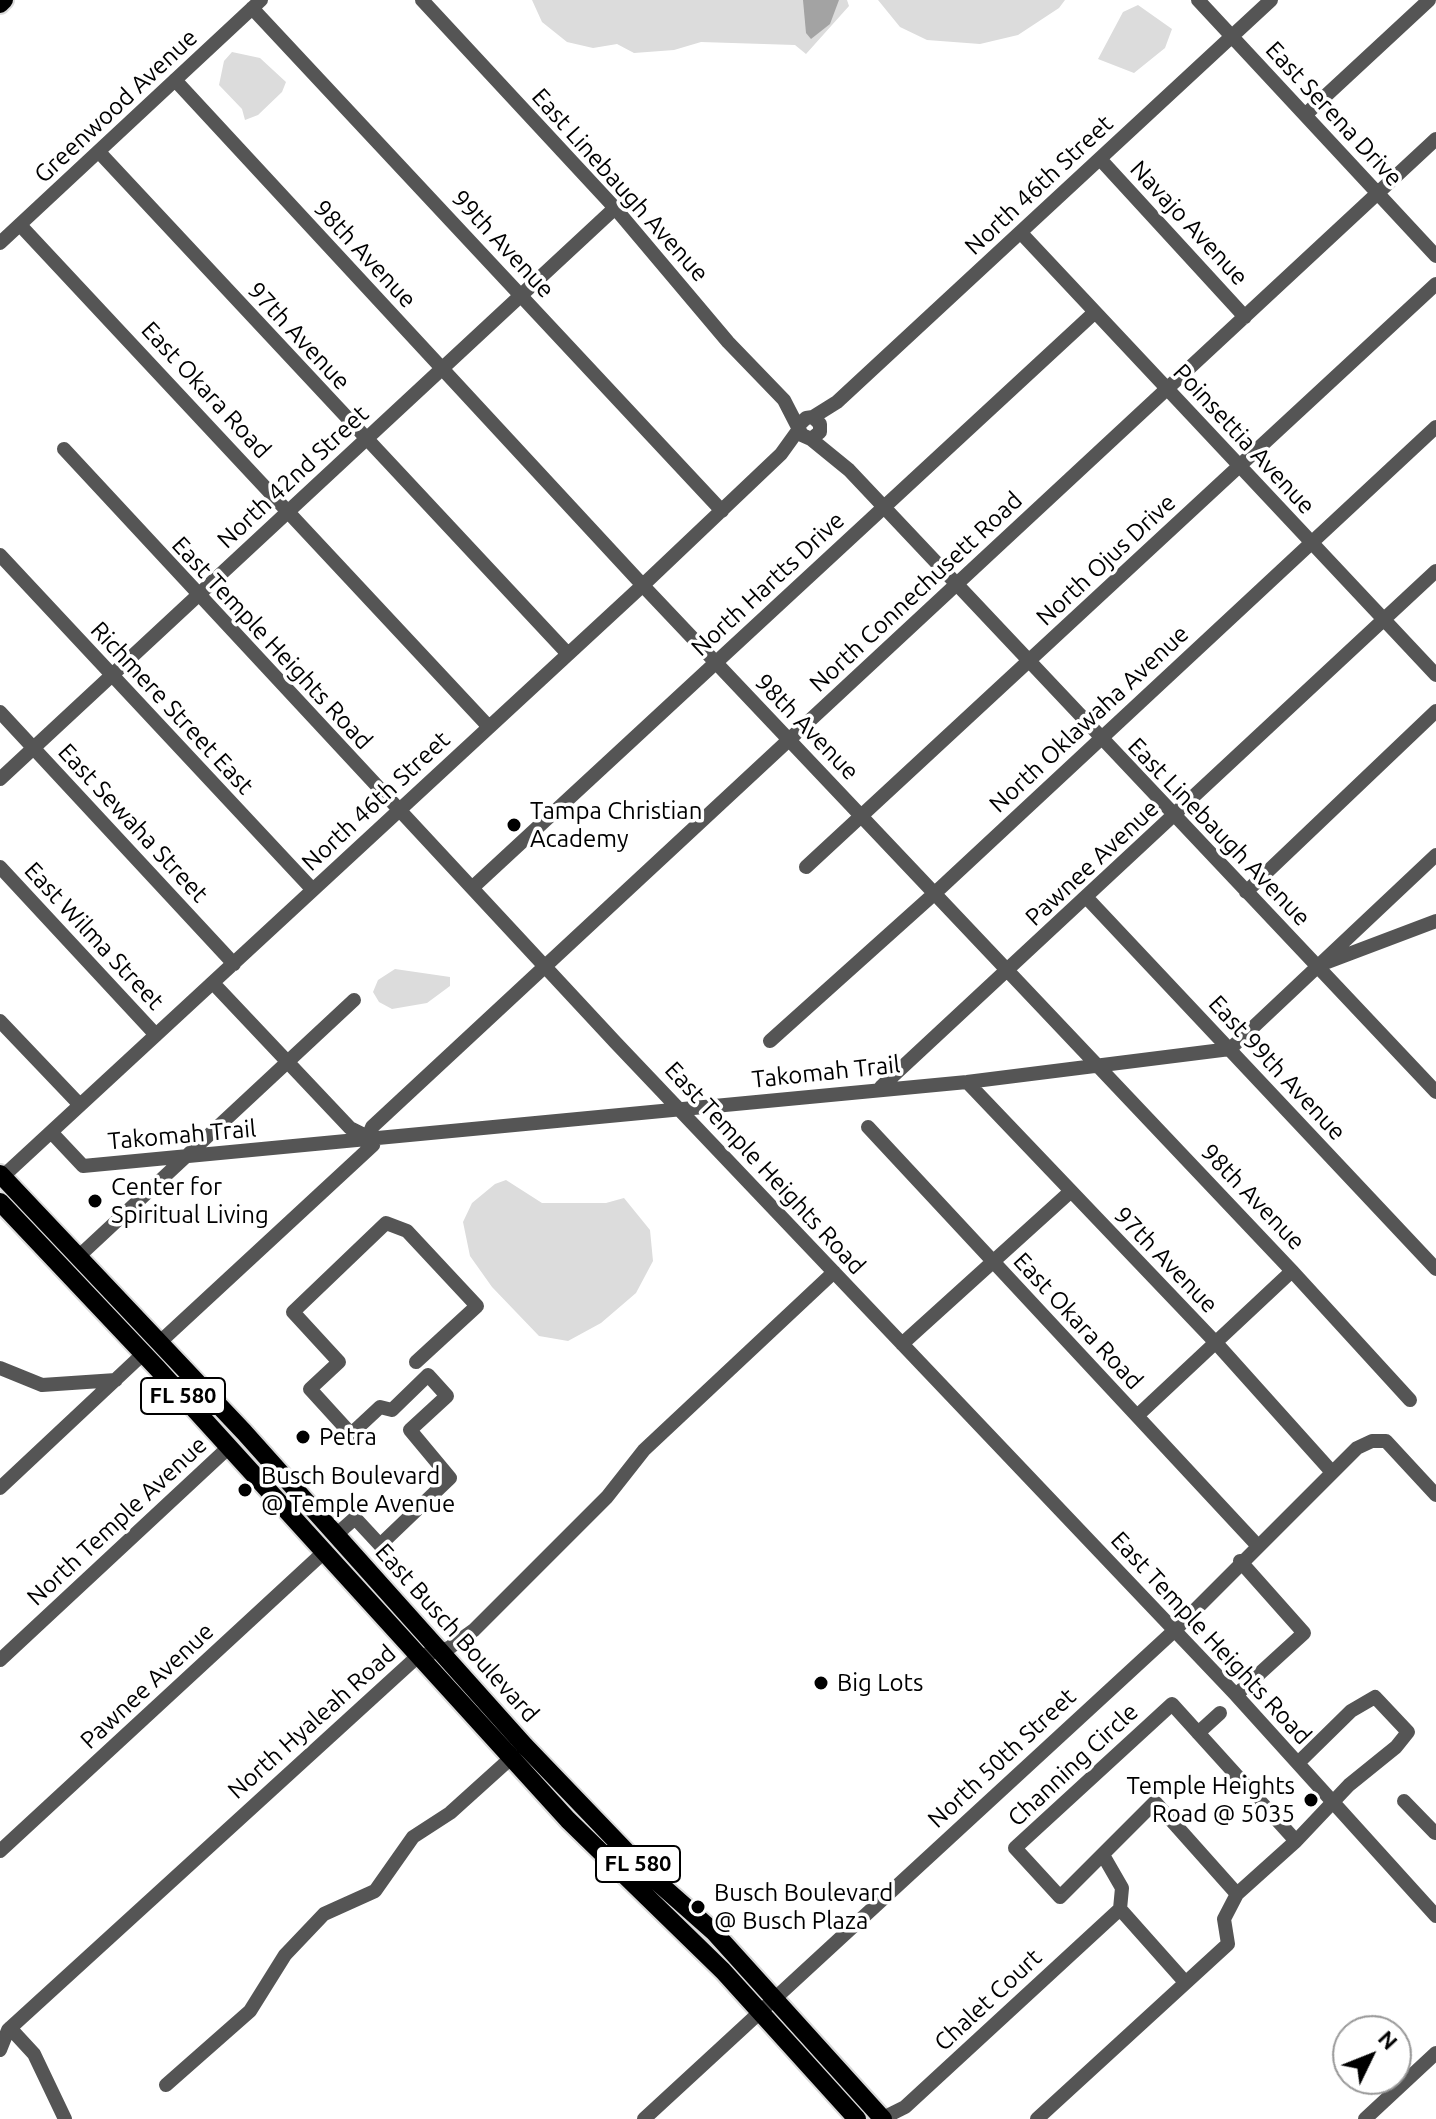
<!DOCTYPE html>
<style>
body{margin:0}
#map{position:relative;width:1436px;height:2119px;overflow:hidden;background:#fff;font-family:Ubuntu,sans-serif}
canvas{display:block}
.north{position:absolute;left:1332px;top:2015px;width:80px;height:80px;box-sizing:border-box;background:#fff;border:2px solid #999;border-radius:50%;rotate:47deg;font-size:22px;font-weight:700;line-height:32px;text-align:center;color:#000}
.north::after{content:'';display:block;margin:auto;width:28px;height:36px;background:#000;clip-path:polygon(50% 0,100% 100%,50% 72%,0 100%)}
</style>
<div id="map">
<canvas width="1436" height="2119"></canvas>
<div class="north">N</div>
</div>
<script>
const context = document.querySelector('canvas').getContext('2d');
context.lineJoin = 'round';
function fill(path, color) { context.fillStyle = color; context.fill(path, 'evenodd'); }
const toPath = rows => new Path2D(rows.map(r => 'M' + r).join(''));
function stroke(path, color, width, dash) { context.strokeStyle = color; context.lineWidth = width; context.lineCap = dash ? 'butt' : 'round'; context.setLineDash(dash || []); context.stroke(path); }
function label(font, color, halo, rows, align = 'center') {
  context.font = font + ' Ubuntu,sans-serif'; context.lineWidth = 7; context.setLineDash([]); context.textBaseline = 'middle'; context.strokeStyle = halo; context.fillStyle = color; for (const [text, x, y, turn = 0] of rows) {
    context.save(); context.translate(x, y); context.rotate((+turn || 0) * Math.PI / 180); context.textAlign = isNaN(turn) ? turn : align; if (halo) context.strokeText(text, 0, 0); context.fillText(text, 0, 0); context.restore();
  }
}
fill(toPath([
 [532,0,847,0,849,6,806,54,795,45,701,42,674,50,634,53,617,44,593,48,567,42,542,22],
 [878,0,1065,0,1059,8,1018,35,980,44,927,40,900,27],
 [1138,5,1172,29,1165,48,1134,73,1098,59,1123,12],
 [232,52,260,58,286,82,282,92,258,115,245,120,242,109,219,85,224,61],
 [395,969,450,977,450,986,427,1003,392,1009,379,1002,373,992,378,980],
 [506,1180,542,1203,606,1203,624,1198,650,1230,653,1261,636,1293,601,1323,568,1341,539,1336,492,1287,470,1256,463,1222,472,1203,495,1184]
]), '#dcdcdc');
fill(toPath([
 [803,0,839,0,830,24,811,39,806,33]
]), '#a3a3a3');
const major = toPath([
 [0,4,4,0],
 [0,1174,244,1432,525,1746,645,1871,714,1932,883,2119],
 [0,1202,157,1368,568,1820,723,1971,857,2119]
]);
stroke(major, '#dbdbdb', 22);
stroke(toPath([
 [422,0,615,208,728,342,784,400,802,435,811,439,820,432,820,424,813,417,806,418,799,425],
 [1198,0,1436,256],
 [252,8,722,511],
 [175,80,649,592,1292,1271,1410,1400],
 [1305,115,1429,0],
 [99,152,568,654],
 [1100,159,1245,317],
 [20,225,489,727],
 [1021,233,1436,675],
 [0,243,261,0],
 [813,417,837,402,1271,0],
 [811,439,849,470,1436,1092],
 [64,449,616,1043,1236,1695,1436,1916],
 [0,555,313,890],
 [0,712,234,964],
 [0,779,615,208],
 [0,867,156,1035],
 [806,867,1436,284],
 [472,888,1095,312],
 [1246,892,1436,711],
 [1087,898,1436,1269],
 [1325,963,1436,921],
 [213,983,350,1128,368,1137],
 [0,1021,80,1105],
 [770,1041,935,893,1436,427],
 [967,1082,1217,1344,1331,1471],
 [881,1087,1436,571],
 [868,1127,1257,1545],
 [51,1132,83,1166,967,1082,1230,1049,1436,855],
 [0,1179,643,585,781,454,799,429],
 [78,1257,354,1000],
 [160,1342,373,1145,368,1137,372,1127,1436,139],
 [902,1344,1070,1192],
 [0,1368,42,1385,116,1380],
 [1137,1416,1292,1271],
 [0,1488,144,1353],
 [337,1534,355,1518,380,1545,450,1478,410,1430,447,1396,428,1375,392,1410,380,1407,351,1434,310,1389,339,1362,293,1312,386,1223,407,1231,477,1306,416,1362],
 [0,1660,229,1447],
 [1236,1695,1304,1633,1240,1561],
 [1198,1733,1220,1713],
 [1404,1801,1435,1833],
 [1296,1841,1349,1785,1396,1747,1408,1732,1375,1697,1351,1711,1298,1763],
 [0,1851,323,1553],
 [1120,1909,1185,1982],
 [10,2028,34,2054,65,2119],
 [0,2050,8,2030,417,1657,449,1648,474,1630,607,1497,644,1450,834,1272],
 [166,2085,250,2011,285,1955,324,1914,375,1891,413,1837,450,1813,511,1758],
 [883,2118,905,2107,1120,1909,1122,1888,1103,1855],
 [644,2119,1175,1630,1357,1448,1372,1441,1386,1441,1436,1495],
 [1037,2119,1228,1944,1224,1919,1237,1894,1296,1841,1172,1704,1015,1848,1060,1897,1155,1802,1237,1894],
 [1365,2119,1436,2053]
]), '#555', 14);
stroke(major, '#000', 18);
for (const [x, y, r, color] of [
 [514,825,8,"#000"],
 [95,1201,8,"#000"],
 [303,1437,8,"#000"],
 [245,1490,8,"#000"],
 [821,1683,8,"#000"],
 [1311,1800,8,"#000"],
 [698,1907,8,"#000"]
]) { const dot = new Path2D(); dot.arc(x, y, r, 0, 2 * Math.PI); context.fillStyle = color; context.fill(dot); stroke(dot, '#fff', 3); }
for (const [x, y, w] of [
 [183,1396,84],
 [638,1864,84]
]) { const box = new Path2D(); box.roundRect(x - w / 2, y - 18, w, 36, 6); context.fillStyle = '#fff'; context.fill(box); stroke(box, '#000', 2); }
label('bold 22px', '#000', null, [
 ["FL 580",183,1396],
 ["FL 580",638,1864]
]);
label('24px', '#000', '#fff', [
 ["Greenwood Avenue",116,106,-43],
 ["East Serena Drive",1334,114,47],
 ["East Linebaugh Avenue",620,185,48],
 ["North 46th Street",1039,185,-43],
 ["Navajo Avenue",1189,223,47],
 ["99th Avenue",503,244,47],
 ["98th Avenue",365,254,47],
 ["97th Avenue",299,336,47],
 ["East Okara Road",206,390,47],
 ["Poinsettia Avenue",1244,439,47],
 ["North 42nd Street",293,477,-43],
 ["North Ojus Drive",1106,560,-43],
 ["North Hartts Drive",768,584,-43],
 ["North Connechusett Road",916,592,-43],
 ["East Temple Heights Road",272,643,47],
 ["Richmere Street East",172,708,47],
 ["North Oklawaha Avenue",1089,719,-43],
 ["98th Avenue",807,727,46],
 ["North 46th Street",376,801,-43],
 ["East Sewaha Street",133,823,47],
 ["East Linebaugh Avenue",1219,832,46],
 ["Pawnee Avenue",1092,863,-43],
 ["East Wilma Street",94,936,47],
 ["East 99th Avenue",1277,1068,47],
 ["Takomah Trail",826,1072,-6],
 ["Takomah Trail",182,1135,-5],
 ["East Temple Heights Road",765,1168,47],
 ["98th Avenue",1253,1197,46],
 ["97th Avenue",1166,1260,46],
 ["East Okara Road",1078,1321,47],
 ["North Temple Avenue",117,1521,-43],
 ["East Busch Boulevard",457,1633,48],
 ["East Temple Heights Road",1211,1638,47],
 ["Pawnee Avenue",147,1686,-43],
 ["North Hyaleah Road",312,1722,-42],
 ["North 50th Street",1002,1758,-43],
 ["Channing Circle",1073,1765,-43],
 ["Chalet Court",988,2000,-43]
]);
label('24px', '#000', '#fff', [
 ["Tampa Christian",530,811],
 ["Academy",530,839],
 ["Center for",111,1187],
 ["Spiritual Living",111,1215],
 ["Petra",319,1437],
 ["Busch Boulevard",261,1476],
 ["@ Temple Avenue",261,1504],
 ["Big Lots",837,1683],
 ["Temple Heights",1295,1786,"right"],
 ["Road @ 5035",1295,1814,"right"],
 ["Busch Boulevard",714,1893],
 ["@ Busch Plaza",714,1921]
], 'left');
</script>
